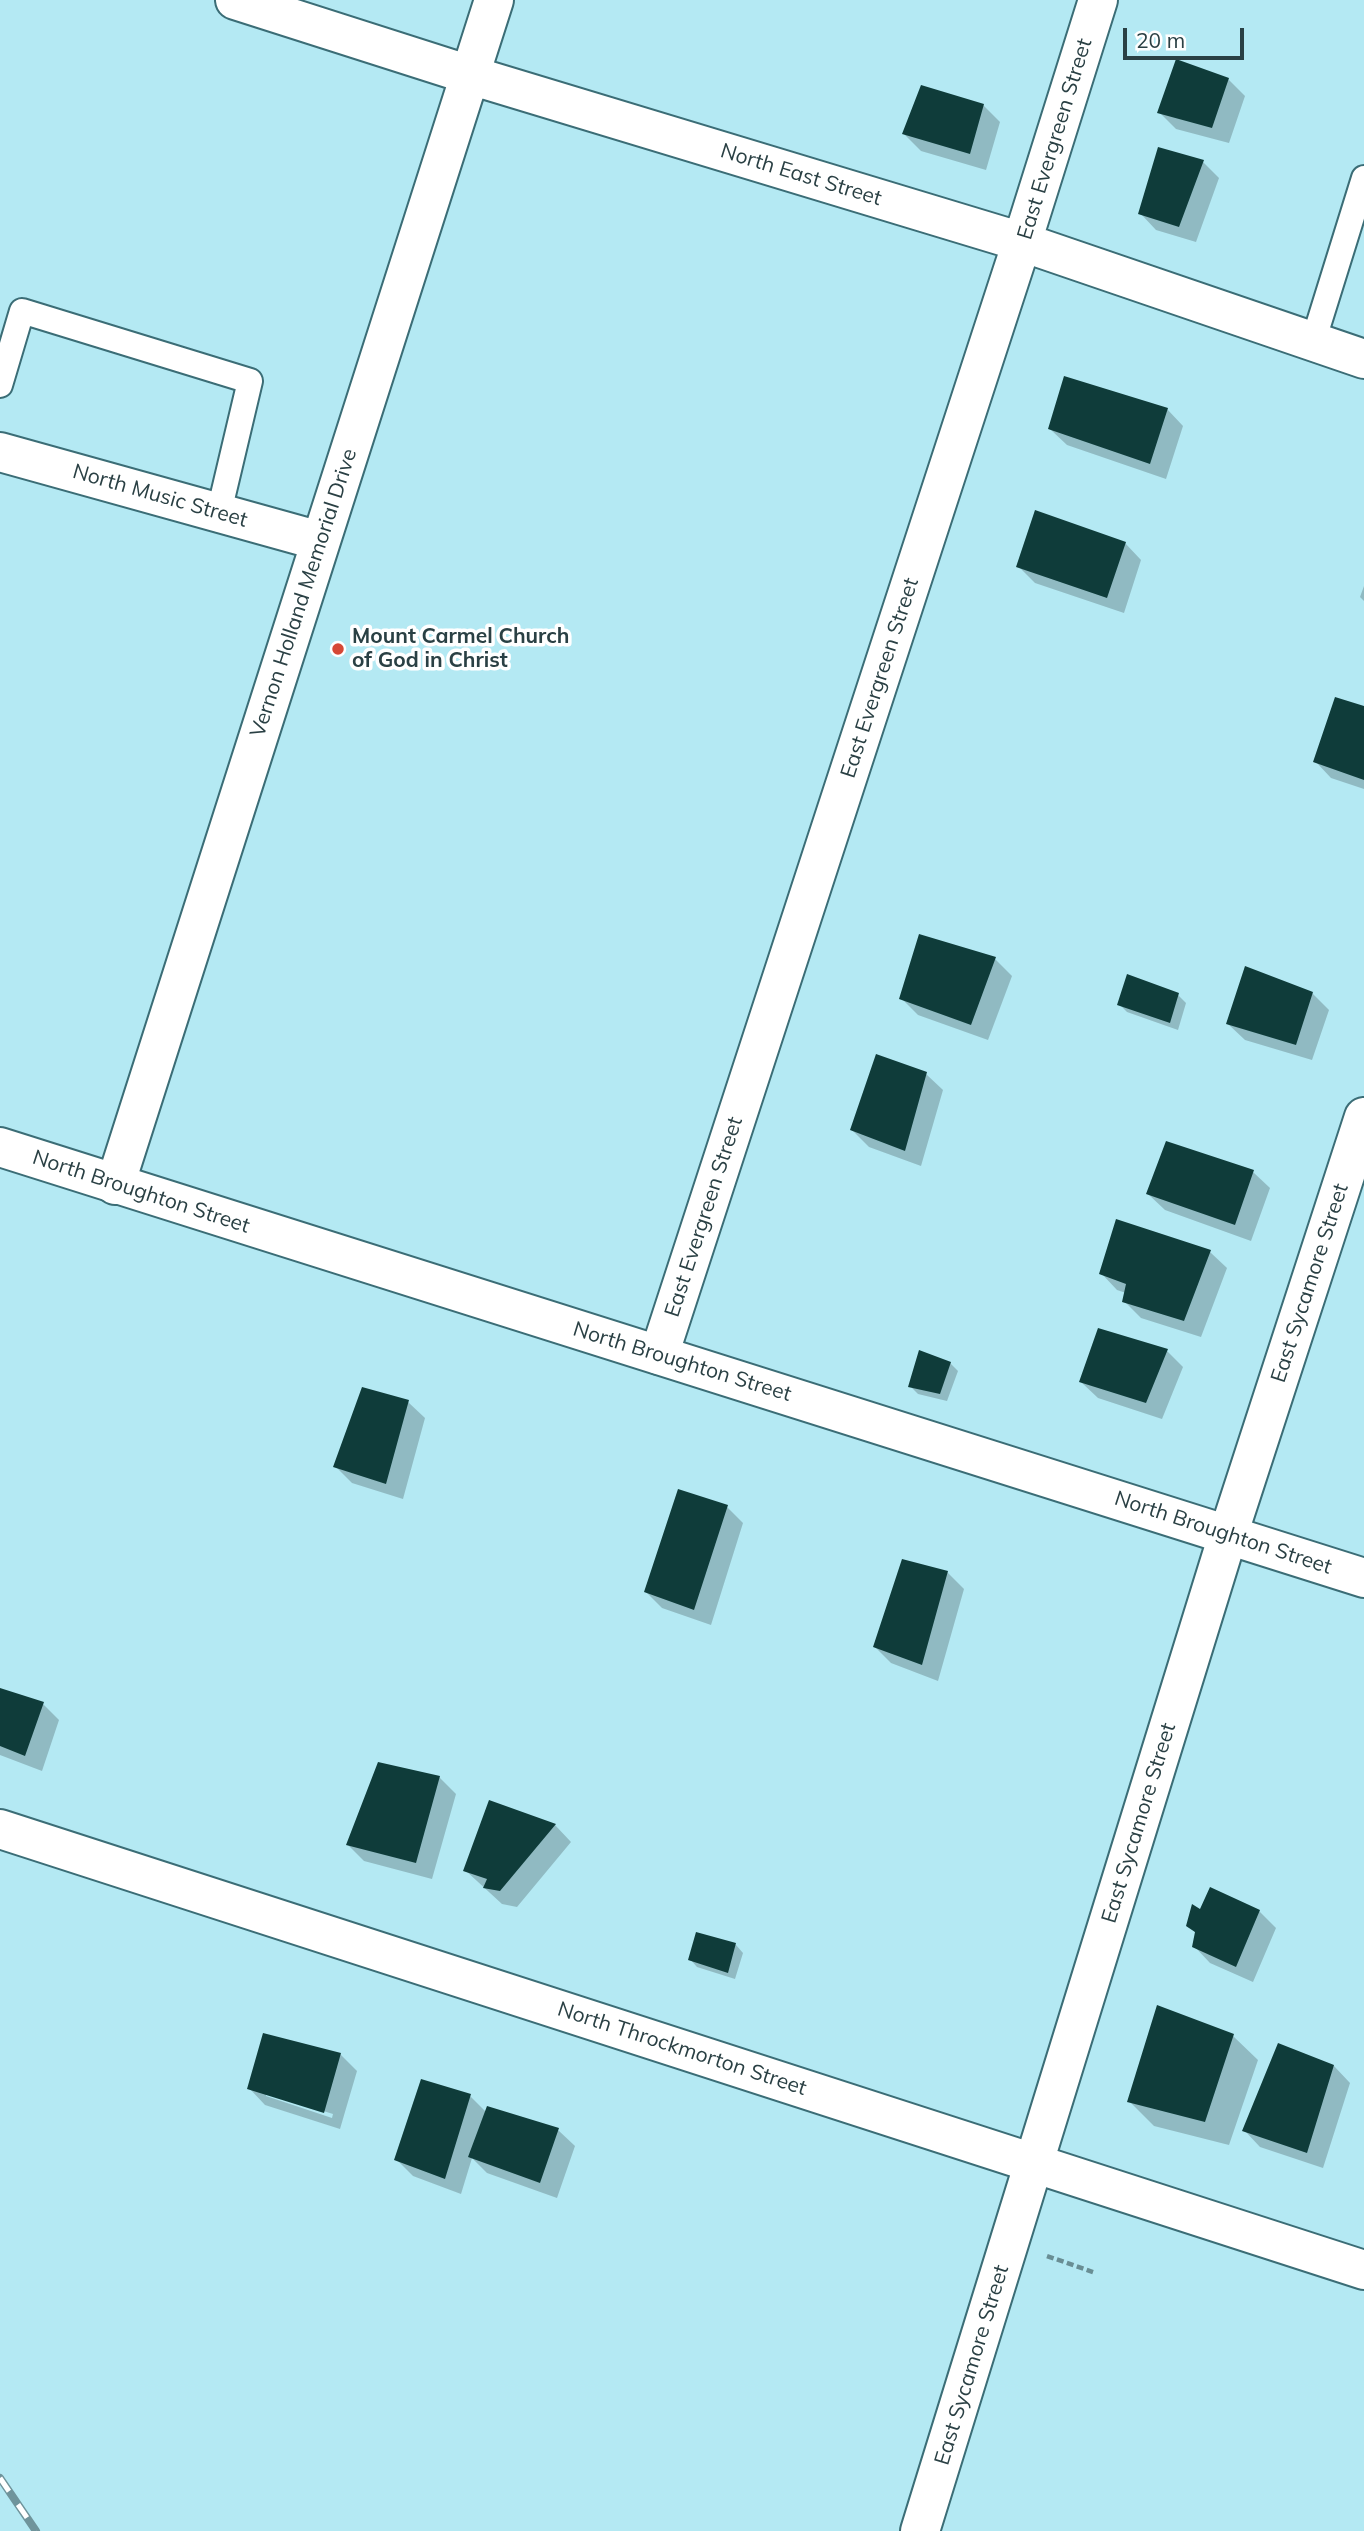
<!DOCTYPE html>
<style>
body{margin:0}
#map{position:relative;width:1364px;height:2531px;overflow:hidden;background:#b4e9f3;font-family:Mulish,sans-serif}
canvas{display:block}
.scale{position:absolute;left:1123px;top:28px;width:121px;height:32px;box-sizing:border-box;border:4px solid #2a4044;border-top:0;padding-left:9px;font-size:21px;line-height:24px;white-space:nowrap;color:#2a4044;-webkit-text-stroke:5px #fff;paint-order:stroke}
</style>
<div id="map">
<canvas width="1364" height="2531"></canvas>
<div class="scale">20 m</div>
</div>
<script>
const context = document.querySelector('canvas').getContext('2d');
context.lineJoin = 'round';
function fill(path, color) { context.fillStyle = color; context.fill(path, 'evenodd'); }
const toPath = rows => new Path2D(rows.map(r => 'M' + r).join(''));
function stroke(path, color, width, dash) { context.strokeStyle = color; context.lineWidth = width; context.lineCap = dash ? 'butt' : 'round'; context.setLineDash(dash || []); context.stroke(path); }
function label(font, color, halo, rows, align = 'center') {
  context.font = font + ' Mulish,sans-serif'; context.lineWidth = 7; context.setLineDash([]); context.textBaseline = 'middle'; context.strokeStyle = halo; context.fillStyle = color; for (const [text, x, y, turn = 0] of rows) {
    context.save(); context.translate(x, y); context.rotate((+turn || 0) * Math.PI / 180); context.textAlign = isNaN(turn) ? turn : align; if (halo) context.strokeText(text, 0, 0); context.fillText(text, 0, 0); context.restore();
  }
}
fill(toPath([
 [1228,79,1245,96,1229,143,1176,129,1159,112],
 [983,105,1000,122,986,170,921,151,904,134],
 [1203,162,1219,178,1196,242,1156,230,1140,213],
 [1167,409,1183,426,1166,479,1067,445,1050,429],
 [1125,543,1141,560,1124,613,1035,583,1018,566],
 [1364,586,1364,601,1360,597],
 [1364,708,1364,789,1331,778,1315,761],
 [920,937,995,959,1012,976,988,1040,918,1015,901,998],
 [1312,993,1329,1010,1312,1060,1245,1040,1228,1024],
 [1178,995,1186,1003,1178,1030,1127,1012,1119,1004],
 [926,1074,943,1090,921,1166,869,1147,852,1130],
 [1253,1172,1270,1188,1251,1241,1165,1210,1148,1194],
 [1117,1222,1210,1252,1227,1268,1201,1337,1141,1318,1124,1301,1126,1293,1117,1290,1101,1273],
 [1167,1351,1183,1367,1162,1419,1098,1398,1081,1382],
 [950,1363,958,1371,947,1401,918,1394,910,1386],
 [408,1402,425,1418,403,1499,352,1483,335,1466],
 [727,1507,743,1523,711,1625,662,1608,646,1592],
 [947,1572,964,1589,938,1681,891,1663,875,1647],
 [0,1690,43,1704,59,1720,42,1771,0,1755],
 [439,1777,456,1794,432,1879,364,1861,348,1845],
 [490,1802,555,1825,571,1842,517,1907,502,1904,465,1870],
 [1211,1889,1259,1911,1276,1928,1253,1982,1210,1963,1194,1946,1197,1934,1188,1925,1200,1911],
 [697,1934,736,1945,743,1953,735,1979,697,1967,690,1959],
 [1233,2036,1258,2060,1229,2145,1154,2126,1129,2101],
 [340,2054,357,2071,340,2129,265,2105,249,2088],
 [266,2093,333,2114,332,2118,266,2096],
 [1334,2066,1350,2083,1323,2168,1260,2147,1244,2130],
 [470,2096,487,2113,558,2130,575,2146,557,2198,487,2173,472,2158,461,2194,413,2176,396,2159]
]), '#0003');
fill(toPath([
 [1176,59,1229,78,1212,128,1157,113],
 [921,85,984,104,970,154,902,134],
 [1158,147,1204,160,1179,227,1138,214],
 [1064,376,1168,408,1150,464,1048,429],
 [1035,510,1126,542,1107,598,1016,567],
 [1335,697,1364,706,1364,780,1313,762],
 [919,934,996,957,971,1025,899,999],
 [1245,966,1313,992,1296,1045,1226,1024],
 [1127,974,1179,993,1170,1023,1117,1005],
 [876,1054,927,1072,905,1151,850,1130],
 [1166,1141,1254,1170,1235,1225,1146,1194],
 [1116,1219,1211,1250,1184,1321,1122,1302,1126,1284,1099,1274],
 [1098,1328,1168,1349,1146,1403,1079,1382],
 [919,1350,951,1362,940,1394,908,1387],
 [362,1387,409,1400,386,1484,333,1467],
 [678,1489,728,1505,694,1610,644,1592],
 [902,1559,948,1571,922,1665,873,1647],
 [0,1688,44,1702,25,1756,0,1746],
 [378,1762,440,1776,416,1863,346,1845],
 [489,1800,556,1824,500,1891,483,1888,487,1879,463,1871],
 [1210,1887,1260,1910,1236,1967,1192,1947,1195,1932,1186,1926,1192,1904,1200,1909],
 [696,1932,736,1943,728,1973,688,1960],
 [1157,2005,1234,2034,1205,2122,1127,2102],
 [263,2033,341,2053,324,2113,247,2089],
 [1278,2043,1334,2065,1307,2153,1242,2131],
 [421,2079,471,2094,445,2179,394,2160],
 [487,2106,559,2128,540,2183,468,2157]
]), '#0f3c3a');
const service = toPath([
 [1313,342,1364,178],
 [0,385,22,311,250,381,219,512]
]);
const minor = toPath([
 [235,0,470,75,1022,242,1364,359],
 [0,452,320,541],
 [115,1185,494,0],
 [659,1355,1022,242,1098,0],
 [0,1829,1364,2270],
 [920,2531,1228,1535,1364,1117]
]);
const tertiary = toPath([
 [0,1147,1364,1578]
]);
stroke(service, '#3b6d76', 28);
stroke(minor, '#3b6d76', 42);
stroke(tertiary, '#3b6d76', 42);
stroke(toPath([
 [1047,2256,1093,2272]
]), '#698e94', 4.5, [7, 3.5]);
stroke(service, '#fff', 24);
stroke(minor, '#fff', 38);
stroke(tertiary, '#fff', 38);
const rail = toPath([
 [0,2478,36,2531]
]);
stroke(rail, '#6f949b', 8);
stroke(rail, '#fff', 5, [16]);
for (const [x, y, r, color] of [
 [338,649,7,"#d54836"]
]) { const dot = new Path2D(); dot.arc(x, y, r, 0, 2 * Math.PI); context.fillStyle = color; context.fill(dot); stroke(dot, '#fff', 2.5); }
label('21px', '#2a4044', '#fff', [
 ["East Evergreen Street",1055,139,-73],
 ["North East Street",801,175,17],
 ["North Music Street",160,496,16],
 ["Vernon Holland Memorial Drive",304,593,-72],
 ["East Evergreen Street",880,678,-72],
 ["North Broughton Street",141,1192,18],
 ["East Evergreen Street",704,1217,-72],
 ["East Sycamore Street",1310,1283,-72],
 ["North Broughton Street",682,1362,17],
 ["North Broughton Street",1223,1533,18],
 ["East Sycamore Street",1139,1823,-73],
 ["North Throckmorton Street",682,2049,18],
 ["East Sycamore Street",972,2365,-73]
]);
label('bold 21px', '#2a4044', '#fff', [
 ["Mount Carmel Church",352,637],
 ["of God in Christ",352,661]
], 'left');
</script>
